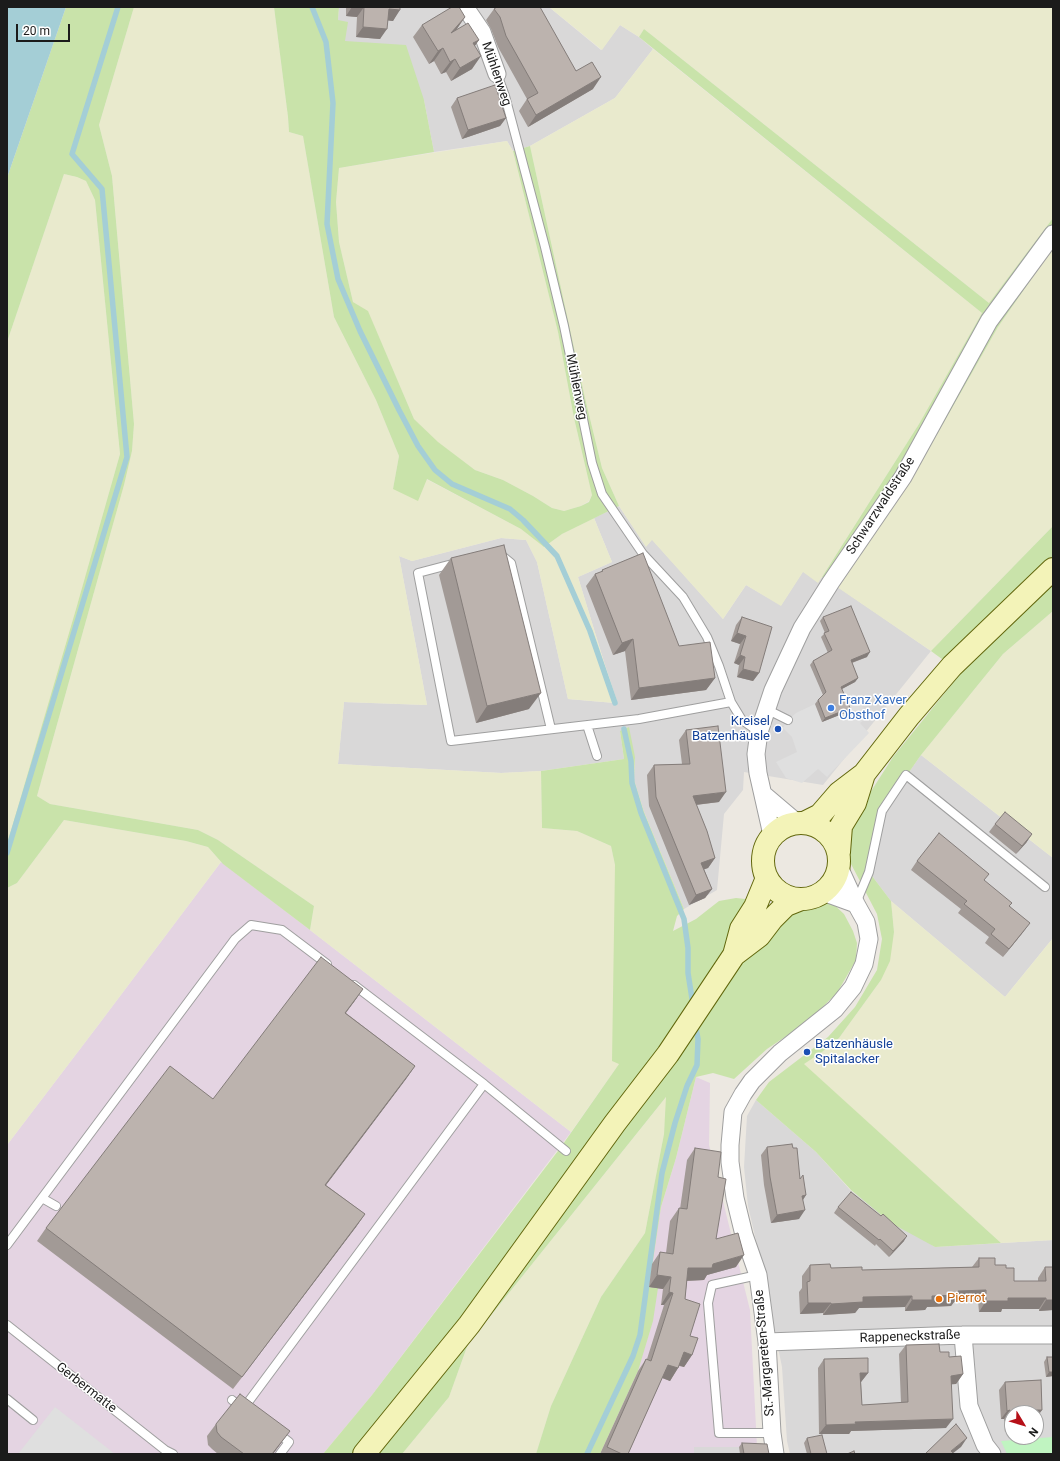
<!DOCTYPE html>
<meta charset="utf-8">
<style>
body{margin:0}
#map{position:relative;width:1060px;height:1461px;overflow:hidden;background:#ece8e1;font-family:Roboto,sans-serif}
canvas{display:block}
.frame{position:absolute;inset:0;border:8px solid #1b1b1b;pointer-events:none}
.north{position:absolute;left:1004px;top:1405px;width:40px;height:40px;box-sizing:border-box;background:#fff;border:1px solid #a4a4a4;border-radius:50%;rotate:128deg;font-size:11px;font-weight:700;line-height:16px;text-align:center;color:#1b1b1b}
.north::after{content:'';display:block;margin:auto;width:14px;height:18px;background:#b61018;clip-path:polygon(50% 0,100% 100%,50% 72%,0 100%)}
.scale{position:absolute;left:16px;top:24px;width:54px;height:18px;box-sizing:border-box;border:2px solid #1b1b1b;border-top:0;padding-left:5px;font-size:12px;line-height:14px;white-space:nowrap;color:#1b1b1b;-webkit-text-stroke:3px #fff;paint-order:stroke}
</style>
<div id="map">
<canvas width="1060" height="1461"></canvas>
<div class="frame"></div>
<div class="north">N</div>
<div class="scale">20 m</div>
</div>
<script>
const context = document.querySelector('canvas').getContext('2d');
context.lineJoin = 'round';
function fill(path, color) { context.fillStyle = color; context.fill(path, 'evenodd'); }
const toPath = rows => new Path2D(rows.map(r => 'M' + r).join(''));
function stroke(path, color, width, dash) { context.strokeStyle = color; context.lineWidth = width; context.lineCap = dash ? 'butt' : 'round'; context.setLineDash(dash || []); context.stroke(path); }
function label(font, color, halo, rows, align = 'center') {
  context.font = font + ' Roboto,sans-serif'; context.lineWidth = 3; context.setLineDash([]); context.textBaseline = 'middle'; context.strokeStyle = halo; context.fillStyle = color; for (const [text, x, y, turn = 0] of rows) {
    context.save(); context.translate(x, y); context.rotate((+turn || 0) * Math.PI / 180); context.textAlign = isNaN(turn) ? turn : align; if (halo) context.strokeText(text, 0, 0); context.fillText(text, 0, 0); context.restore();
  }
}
fill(toPath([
 [339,7,549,7,601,50,620,25,639,37,653,49,615,98,530,146,513,151,507,141,434,152,424,100,345,41,338,20],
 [619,506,646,546,652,539,723,619,746,585,781,605,803,571,818,582,822,577,831,582,931,651,823,785,744,772,743,790,724,814,717,890,684,909,644,812,634,780,635,757,620,731,624,759,541,771,501,773,338,764,344,702,427,705,399,556,412,561,501,538,526,540,537,562,568,699,615,703,617,701,604,662,578,577,612,562,594,518],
 [921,755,1053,858,1053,938,1005,997,891,901,869,872,882,811],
 [756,1100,816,1152,851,1191,935,1247,1053,1240,1053,1454,790,1454,787,1441,782,1367,758,1249,748,1206,744,1167,747,1116],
 [1012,1413,1036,1413,1036,1437,1012,1437],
 [694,1447,757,1447,759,1454,694,1454]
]), '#d9d8d8');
fill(toPath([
 [221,862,310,930,571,1132,372,1395,323,1454,7,1454,7,1145,96,1028],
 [696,1077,710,1083,709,1145,750,1310,757,1447,694,1447,694,1454,600,1454,638,1371,651,1264,661,1207,676,1158]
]), '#e4d4e2');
fill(toPath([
 [134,7,274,7,288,117,289,132,303,136,334,317,376,400,399,456,393,489,426,479,521,529,544,547,562,534,594,518,612,562,578,577,604,662,617,701,615,703,568,699,537,562,526,540,501,538,412,561,399,556,427,705,344,702,338,764,501,773,541,771,542,828,577,831,611,846,615,865,619,1064,571,1132,310,930,314,906,218,840,198,830,50,804,37,796,124,485,132,451,134,424,112,176,99,125],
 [549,7,1053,7,1053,218,989,303,644,29,639,37,620,25,602,50],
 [653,49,982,313,919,424,818,583,803,572,781,606,746,585,723,619,652,540,646,547,619,506,602,468,585,398,530,146,615,98],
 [507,141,513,151,558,332,574,418,592,495,589,501,581,506,564,511,552,508,533,496,503,480,475,470,438,443,414,419,368,312,353,302,339,242,336,202,339,168],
 [64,174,77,177,86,181,95,200,120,454,76,609,7,844,7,342],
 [1053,248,1053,526,931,651,837,587,922,461,998,327],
 [1053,611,1053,858,921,755,1003,654],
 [64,820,186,841,208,847,221,862,96,1028,7,1145,7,888,17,883],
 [891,901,1005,997,1053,938,1053,1240,1001,1243,803,1064,822,1052,839,1038,881,980,894,932],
 [667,1096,664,1134,645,1233,601,1297,551,1406,536,1454,402,1454,449,1397,468,1344]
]), '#e9eacd');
fill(toPath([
 [66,7,134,7,99,125,112,176,134,424,132,451,124,485,37,796,50,804,198,830,218,840,314,906,310,930,223,864,208,847,186,841,64,820,17,883,7,888,7,844,76,609,120,454,95,200,86,181,77,177,64,174,7,342,7,178],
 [274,7,339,7,338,20,348,22,345,41,406,45,424,100,434,152,339,168,336,202,339,242,353,302,368,311,414,419,438,442,475,470,503,480,533,496,552,508,564,511,581,506,589,502,592,495,574,418,558,332,513,151,530,146,585,398,602,468,619,506,562,534,544,547,521,529,427,479,418,501,393,489,399,456,376,400,334,317,303,136,289,132,288,117],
 [644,29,989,303,1053,218,1053,248,998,327,922,461,837,587,822,577,919,424,982,313,639,37],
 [1053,526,1053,611,1003,654,921,755,882,811,869,872,891,901,894,932,890,961,881,980,839,1038,822,1052,804,1064,1001,1243,935,1247,891,1223,851,1190,816,1152,756,1100,769,1082,828,1037,855,1007,877,970,882,939,877,914,850,862,847,841,852,821,893,757,961,673,931,651],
 [629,727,635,757,634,780,644,812,684,909,677,916,673,931,696,919,719,901,736,898,764,901,784,916,805,905,829,900,844,914,853,931,857,943,856,960,837,993,806,1023,767,1049,734,1079,713,1073,696,1077,676,1158,661,1207,649,1287,658,1288,653,1321,638,1371,600,1454,536,1454,551,1406,601,1297,645,1233,664,1134,666,1097,468,1344,449,1397,402,1454,323,1454,372,1395,561,1147,619,1064,612,1061,615,865,611,846,577,831,542,828,541,771,624,759,620,731]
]), '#c9e3aa');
fill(toPath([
 [1053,1437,1053,1454,1007,1454,1001,1441]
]), '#c0f4c1');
fill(toPath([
 [853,694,870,716,860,723,869,733,827,777,818,769,802,783,786,778,776,762,797,752,792,737,783,728,788,720,796,713,815,704,823,722,842,700],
 [55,1407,115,1454,18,1454]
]), '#dfdfdf');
fill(toPath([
 [7,7,66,7,7,178]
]), '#a4ced6');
stroke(toPath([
 [312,7,326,42,333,103,327,224,338,279,360,331,399,410,418,446,435,470,452,484,510,509,523,520,557,556,590,631,615,703],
 [624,729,631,761,632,783,641,813,684,919,688,948,688,973,693,1005],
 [7,853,127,457,102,189,72,154,118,7],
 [587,1454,633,1356,640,1335,662,1173,675,1123,687,1086,697,1065,698,1039,695,1023]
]), '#a4ced6', 5.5);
const service = toPath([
 [497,74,505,96,545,247,564,326,592,463,602,494,643,554,683,597,707,637,719,666,731,702,742,720,759,732],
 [500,554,511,563,551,729],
 [456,563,418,573,451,741,639,719,731,702],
 [766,709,788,720],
 [587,725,597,756],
 [856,903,869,872,882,811,906,775,1045,887],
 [354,985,484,1084],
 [42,1198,235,939,251,925,282,930,327,964],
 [7,1245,42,1198,56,1206],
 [758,1275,712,1285,708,1303,719,1433,772,1433],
 [7,1325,165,1450,173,1454],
 [7,1399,33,1420],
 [232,1400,243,1409,484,1084,566,1151],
 [276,1432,289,1442,280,1454]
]);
const minor = toPath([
 [465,7,482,32,497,74],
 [763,794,796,822],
 [772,835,758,773,756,754,759,732,773,690,802,628,831,582,903,477,989,321,1053,234],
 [823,892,856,904],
 [963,1335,969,1406,985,1445,992,1454],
 [767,1342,963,1335,1053,1335],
 [775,1454,772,1433,767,1342,758,1275,744,1235,735,1198,730,1162,730,1145,733,1112,743,1094,752,1081,780,1053,835,1009,853,987,864,964,869,939,866,922,856,904,839,867]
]);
const secondary = toPath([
 [806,822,820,815,839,793,864,774,909,716,952,666,1053,569],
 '763 861a38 38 0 1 1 76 0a38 38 0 1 1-76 0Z',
 [839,852,841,826,855,803,864,774],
 [734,955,741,929,755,907,767,878],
 [364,1454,469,1325,615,1123,668,1054,734,955,759,936,772,919,786,905,801,899]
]);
stroke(service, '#9f9f9f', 10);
stroke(minor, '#9f9f9f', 19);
stroke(secondary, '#62670d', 24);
stroke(service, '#fff', 8);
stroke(minor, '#fff', 17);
stroke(secondary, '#f3f3b8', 22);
fill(toPath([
 [346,7,400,7,393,21,388,20,380,39,356,37,357,17,346,16],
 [494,9,576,71,593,89,528,127,519,111,527,99,498,47,491,29,486,20],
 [465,17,457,29,479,40,475,45,472,69,451,81,446,72,441,74,434,61,429,64,413,37,422,25],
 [457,98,506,118,500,126,462,139,451,107],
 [451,558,529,709,476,723,439,575],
 [602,570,679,646,715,678,706,690,631,700,625,651,613,655,586,586,595,574,601,572],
 [742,617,759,673,753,681,737,677,739,665,734,663,740,644,731,641,736,625],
 [823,617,867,657,852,663,858,678,855,682,842,689,847,712,822,722,815,704,818,700,823,695,810,665,813,661,828,653,821,637,825,633,820,621],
 [686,730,719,802,696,805,715,858,708,868,704,869,712,889,705,898,689,905,649,806,647,775,654,765,682,764,679,740],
 [995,824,1032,834,1026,843,1016,854,989,832],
 [917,861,984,881,1010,906,1024,931,1003,957,985,943,989,937,958,913,961,909,911,870],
 [363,989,346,1013,415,1066,406,1079,326,1185,365,1214,356,1227,233,1389,37,1241,46,1228,213,1099],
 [767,1147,800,1179,806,1195,803,1200,799,1219,771,1223,764,1185,761,1155],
 [695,1148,718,1177,716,1239,736,1267,707,1275,704,1280,687,1281,685,1299,692,1355,684,1367,679,1366,678,1368,670,1381,662,1378,628,1454,600,1454,638,1371,646,1359,647,1359,664,1305,661,1305,663,1289,649,1287,652,1264,660,1252,666,1253,670,1221,679,1208,680,1209,687,1160],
 [838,1207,904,1241,889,1257,876,1244,875,1246,834,1213],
 [979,1258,995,1265,1006,1268,1014,1281,1038,1281,1038,1278,1045,1267,1053,1310,1039,1311,1039,1309,1002,1309,1001,1312,979,1312,978,1301,954,1302,951,1306,927,1307,925,1310,905,1311,905,1307,859,1308,855,1313,823,1315,823,1313,800,1314,799,1292,802,1288,802,1276,810,1265,831,1268,862,1270,972,1267],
 [906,1345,940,1352,949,1357,963,1374,956,1384,951,1384,946,1428,851,1431,849,1434,819,1434,818,1368,824,1359,868,1373,861,1382,862,1405,901,1403,899,1354],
 [1047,1357,1053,1376,1046,1377,1044,1362],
 [1041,1380,1042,1410,1036,1418,1036,1413,1012,1413,1012,1432,1005,1432,1004,1419,1001,1419,999,1390,1005,1382],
 [216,1424,281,1443,273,1454,218,1454,212,1449,208,1445,207,1436],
 [807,1438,827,1454,807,1454,804,1443],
 [742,1443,769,1454,740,1454,739,1447]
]), '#a29a96');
fill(toPath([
 [352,7,364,7,357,17,346,16],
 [389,9,400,10,393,21,382,20],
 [465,17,456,30,451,33],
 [363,27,387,29,380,39,356,37],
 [479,40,470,53,473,43],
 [443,48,434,61,429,64,438,51],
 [481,56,472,69,451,81,460,68],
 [455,59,446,72,441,74,450,62],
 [601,77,593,89,528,127,536,115],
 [506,118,500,126,462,139,468,130],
 [737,633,746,636,740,644,731,641],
 [633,639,625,651,613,655,622,643],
 [870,652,867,657,848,664,851,660],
 [740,655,745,657,739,665,734,663],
 [743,669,759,673,753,681,737,677],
 [715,678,706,690,631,700,639,688],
 [858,678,855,682,838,691,841,687],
 [541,693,529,709,476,723,487,706],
 [850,708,847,712,822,722,825,718],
 [726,792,719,802,686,806,693,796],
 [1032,834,1026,843,1016,854,1022,846],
 [715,858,708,868,694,873,701,863],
 [712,889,705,898,689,905,696,895],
 [1030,923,1024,931,1003,957,1009,949],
 [363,989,354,1002,336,1025],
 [415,1066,406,1079,317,1197,325,1185],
 [806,1195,800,1204,802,1196],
 [805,1210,799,1219,771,1223,777,1215],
 [365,1214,356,1227,233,1389,242,1377],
 [907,1236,904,1241,889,1257,893,1251],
 [744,1255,736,1267,707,1275,704,1280,680,1281,688,1268,713,1264],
 [657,1275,671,1277,663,1289,649,1287],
 [986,1290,978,1301,954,1302,951,1306,927,1307,925,1310,905,1311,912,1300,958,1291],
 [669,1292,673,1293,664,1305,661,1305],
 [912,1296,905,1307,859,1308,855,1313,823,1315,831,1304,863,1297],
 [1008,1298,1046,1298,1039,1309,1002,1309,1001,1312,979,1312,986,1301],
 [1046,1300,1053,1300,1053,1310,1039,1311],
 [808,1303,831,1303,823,1313,800,1314],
 [684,1352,692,1355,684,1367,675,1364],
 [668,1365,678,1368,670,1381,660,1377],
 [1049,1372,1053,1372,1053,1376,1046,1377],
 [860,1373,868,1373,861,1382,854,1382],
 [963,1374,956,1384,944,1385,951,1376],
 [1010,1410,1004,1419,1001,1419,1007,1411],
 [1025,1410,1042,1410,1036,1418,1036,1413,1023,1413],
 [953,1419,946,1428,851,1431,849,1434,819,1434,826,1425,855,1422],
 [1010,1424,1012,1424,1012,1432,1005,1432],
 [290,1431,273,1454,272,1454],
 [967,1438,961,1447,952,1454,951,1451]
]), '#847d7a');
const building = toPath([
 [364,7,400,7,400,10,389,9,387,29,363,27,364,7],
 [452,7,459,7,465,17,451,33,468,23,479,40,473,43,481,56,460,68,455,59,450,62,443,48,438,51,422,25,452,7],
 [497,7,540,7,576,71,592,62,601,77,536,115,527,99,538,93,506,36,500,17,494,9,497,7],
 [495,85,506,118,468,130,457,98,495,85],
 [504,545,541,693,487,706,451,558,504,545],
 [643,553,679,646,710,642,715,678,639,688,633,639,622,643,595,574,603,571,602,570,643,553],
 [851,606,870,652,851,660,858,678,841,687,850,708,825,718,818,700,826,692,813,661,832,650,824,633,829,631,823,617,851,606],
 [742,617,772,627,759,673,743,669,745,657,740,655,746,636,737,633,742,617],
 [718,726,726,792,693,796,707,831,715,858,701,863,712,889,696,895,656,797,654,765,690,764,686,730,718,726],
 [1005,812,1032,834,1022,846,995,824,1005,812],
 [939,833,989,874,984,880,1012,903,1009,906,1030,923,1009,949,991,934,995,929,964,904,967,901,917,861,939,833],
 [321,957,363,989,345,1013,415,1066,325,1185,365,1214,242,1377,46,1228,170,1066,213,1099,321,957],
 [792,1144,793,1148,797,1148,800,1179,803,1175,806,1195,802,1196,805,1210,777,1215,770,1177,767,1147,792,1144],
 [695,1148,721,1152,718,1177,726,1179,716,1239,738,1233,744,1255,713,1264,712,1268,688,1268,685,1299,700,1304,690,1336,698,1338,692,1355,684,1352,678,1368,668,1365,628,1454,622,1454,607,1447,646,1359,651,1361,673,1293,669,1292,671,1277,657,1275,660,1252,673,1254,679,1208,687,1209,695,1148],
 [851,1192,881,1216,883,1214,907,1236,893,1251,880,1239,879,1240,838,1207,851,1192],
 [979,1258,995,1258,995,1265,1006,1265,1006,1268,1014,1268,1014,1281,1046,1281,1045,1267,1053,1267,1053,1300,1046,1300,1046,1298,1008,1298,1008,1301,986,1301,986,1290,958,1291,958,1295,932,1296,932,1300,912,1300,912,1296,863,1297,863,1302,831,1304,831,1303,808,1303,807,1282,810,1281,810,1265,830,1264,831,1268,862,1267,862,1270,979,1267,979,1258],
 [939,1344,940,1352,949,1352,949,1357,961,1356,963,1374,951,1376,953,1419,855,1422,856,1424,826,1425,824,1359,868,1358,868,1373,860,1373,862,1405,908,1402,906,1345,939,1344],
 [1047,1357,1053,1357,1053,1372,1049,1372,1047,1357],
 [1041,1380,1042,1410,1025,1410,1025,1413,1012,1413,1012,1424,1010,1424,1010,1410,1007,1411,1005,1382,1041,1380],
 [240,1394,290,1431,272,1454,244,1454,221,1437,217,1432,216,1424,240,1394],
 [956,1424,967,1438,951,1451,954,1454,925,1454,956,1424],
 [822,1435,827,1454,811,1454,807,1438,822,1435],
 [742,1443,767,1444,769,1454,744,1454,742,1443],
 [854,1451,855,1454,847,1454,854,1451]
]);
fill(building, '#bcb3ae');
stroke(building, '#847d7a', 1);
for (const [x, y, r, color] of [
 [831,708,4,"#3f7fe0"],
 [778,729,4,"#1a4fb4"],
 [807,1052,4,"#1a4fb4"],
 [939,1299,4,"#e8710a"]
]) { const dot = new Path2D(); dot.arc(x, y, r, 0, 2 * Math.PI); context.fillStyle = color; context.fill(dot); stroke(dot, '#fff', 1.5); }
label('13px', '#1b1b1b', '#fff', [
 ["Mühlenweg",496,74,71],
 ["Mühlenweg",576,387,79],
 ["Schwarzwaldstraße",881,506,-57],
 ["Rappeneckstraße",910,1337,-2],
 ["St.-Margareten-Straße",765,1353,-95],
 ["Gerbermatte",86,1388,38]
]);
label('13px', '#366cbe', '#fff', [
 ["Franz Xaver",839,701],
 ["Obsthof",839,716]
], 'left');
label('13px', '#164399', '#fff', [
 ["Kreisel",770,722],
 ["Batzenhäusle",770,737],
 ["Batzenhäusle",815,1045,"left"],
 ["Spitalacker",815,1060,"left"]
], 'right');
label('13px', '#c56008', '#fff', [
 ["Pierrot",947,1299]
], 'left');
</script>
